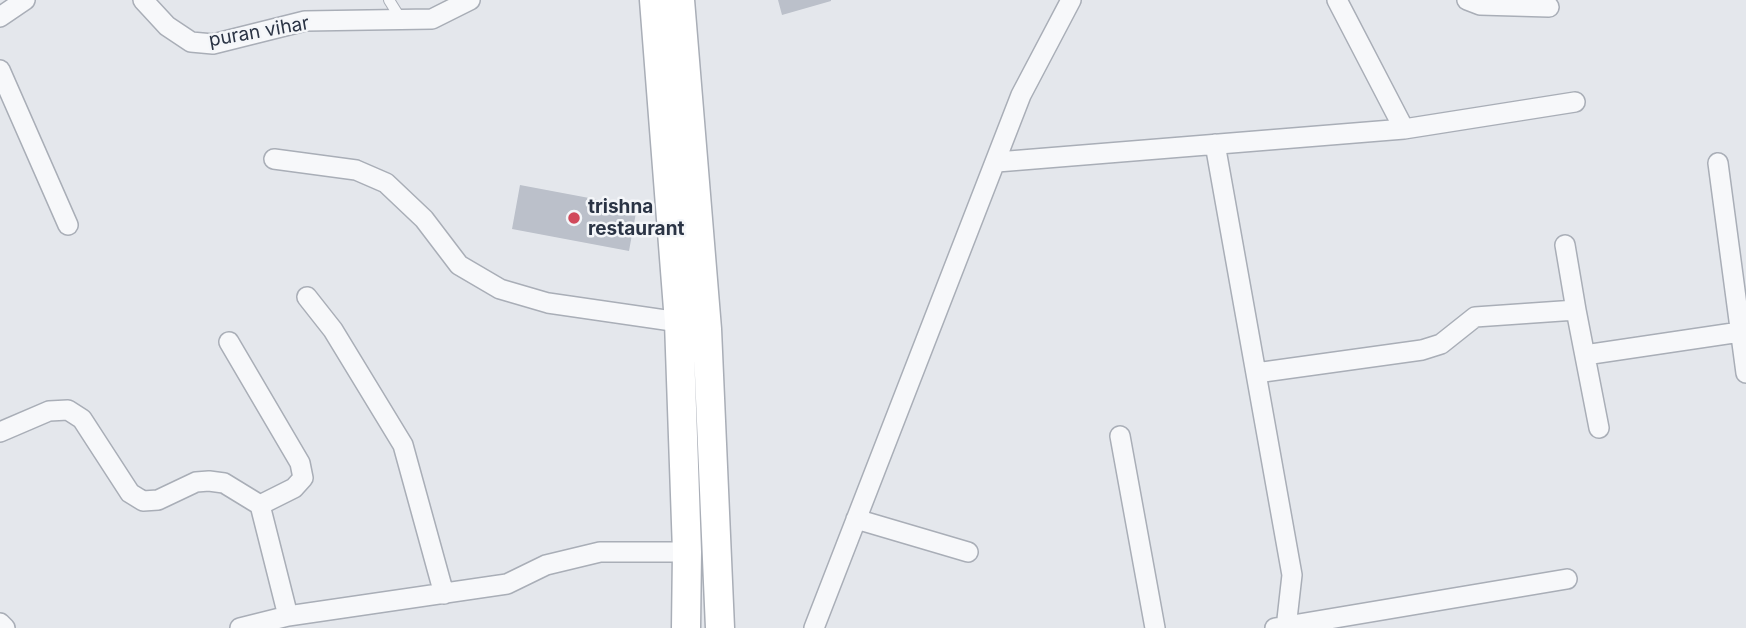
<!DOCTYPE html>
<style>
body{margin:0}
canvas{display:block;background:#e4e7ec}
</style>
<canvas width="1746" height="628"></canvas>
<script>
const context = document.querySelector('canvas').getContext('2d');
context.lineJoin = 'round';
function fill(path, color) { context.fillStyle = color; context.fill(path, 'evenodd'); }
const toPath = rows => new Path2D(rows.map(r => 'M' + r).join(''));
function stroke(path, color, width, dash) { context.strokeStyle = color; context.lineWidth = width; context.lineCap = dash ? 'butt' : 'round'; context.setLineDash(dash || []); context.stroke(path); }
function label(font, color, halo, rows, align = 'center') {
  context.font = font + ' Inter,sans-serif'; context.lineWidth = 5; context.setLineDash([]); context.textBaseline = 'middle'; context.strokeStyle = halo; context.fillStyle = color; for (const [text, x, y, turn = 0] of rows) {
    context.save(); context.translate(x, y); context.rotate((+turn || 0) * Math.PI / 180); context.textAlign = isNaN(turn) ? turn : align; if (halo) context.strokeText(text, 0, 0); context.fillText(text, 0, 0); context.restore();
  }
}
fill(toPath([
 [778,0,831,0,831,1,782,15],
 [520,185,637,207,629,251,512,229]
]), '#bbc0ca');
const service = toPath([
 [389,0,402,21]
]);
const minor = toPath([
 [143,0,167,26,191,42,213,44,305,21,432,19,470,0],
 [1337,0,1404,129],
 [1467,0,1480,5,1549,7],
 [0,17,25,0],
 [0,70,68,225],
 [1215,144,1292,575,1286,628],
 [274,159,356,170,386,183,424,219,459,265,500,289,548,303,679,322],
 [997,162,1404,129,1575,102],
 [1718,163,1746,373],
 [307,297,333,330,403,445,444,594],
 [1576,310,1599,428],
 [229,342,300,463,303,478,294,488,260,505],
 [1585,355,1740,332],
 [1256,373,1422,350,1441,344,1475,317,1576,310,1565,245],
 [0,432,49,411,68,410,82,419,130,493,143,501,158,500,196,482,209,481,224,483,260,505,288,616],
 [1120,436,1155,628],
 [856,519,968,552],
 [0,623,5,628],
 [240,628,288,616,507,584,546,565,600,552,687,552],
 [814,628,1021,95,1071,0],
 [1275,628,1567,579]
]);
const secondary = toPath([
 [654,0,679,322,687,552,686,628],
 [680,0,707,329,720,628]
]);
stroke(service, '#a9aeb7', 12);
stroke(minor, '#a9aeb7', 22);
stroke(secondary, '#a9aeb7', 31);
stroke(service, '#f7f8fa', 10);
stroke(minor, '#f7f8fa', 19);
stroke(secondary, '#fff', 28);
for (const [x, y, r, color] of [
 [574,218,7,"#d1495b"]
]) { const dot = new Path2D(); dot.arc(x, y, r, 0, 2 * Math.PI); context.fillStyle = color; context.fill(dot); stroke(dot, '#f4f6f9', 2.5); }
label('19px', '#2b3445', '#f4f6f9', [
 ["puran vihar",259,32,-10]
]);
label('bold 19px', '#2b3445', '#f4f6f9', [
 ["trishna",588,207],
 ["restaurant",588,229]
], 'left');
</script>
